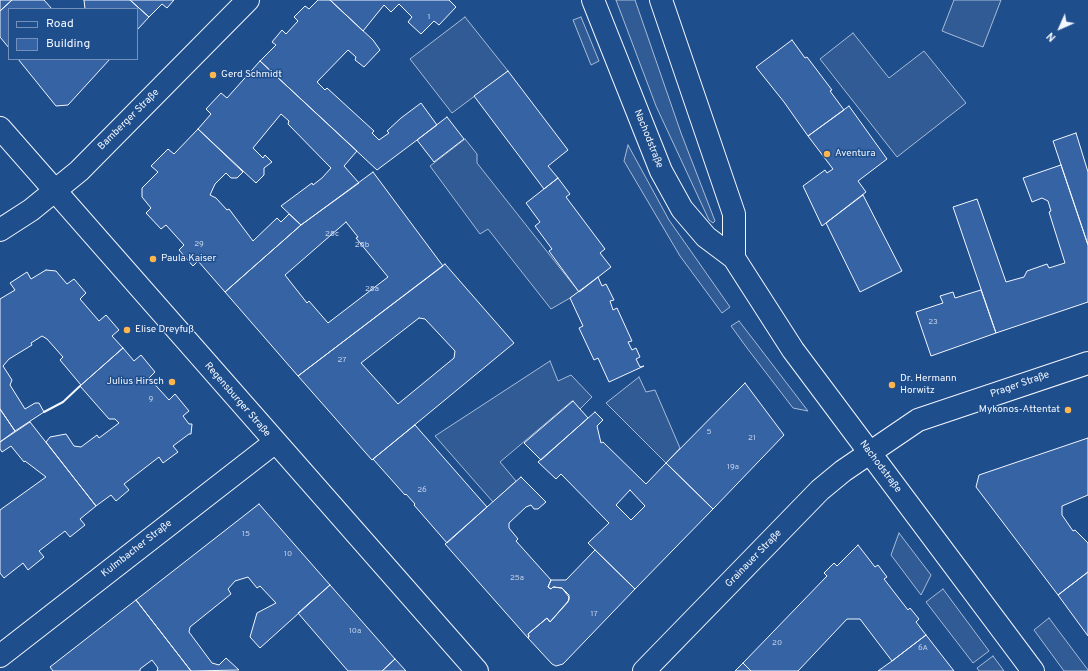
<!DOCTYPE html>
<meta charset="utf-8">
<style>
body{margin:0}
#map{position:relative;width:1088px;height:671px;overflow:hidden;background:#1f4e8c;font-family:Overpass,sans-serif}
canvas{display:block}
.legend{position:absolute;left:8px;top:8px;width:130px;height:52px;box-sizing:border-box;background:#1f4e8c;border:1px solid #7391ba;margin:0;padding:5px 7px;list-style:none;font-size:12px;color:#f2f6ff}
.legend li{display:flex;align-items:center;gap:8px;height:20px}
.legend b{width:20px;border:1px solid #7391ba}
.north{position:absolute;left:1040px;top:8px;width:40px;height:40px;-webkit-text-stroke:3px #1f4e8c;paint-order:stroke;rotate:225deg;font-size:11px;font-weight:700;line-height:16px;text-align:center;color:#f2f6ff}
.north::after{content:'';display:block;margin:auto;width:14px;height:18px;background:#f2f6ff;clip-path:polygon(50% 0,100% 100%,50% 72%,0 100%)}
</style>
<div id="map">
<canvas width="1088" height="671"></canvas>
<ul class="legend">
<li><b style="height:5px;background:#1f4e8c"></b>Road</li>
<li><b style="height:11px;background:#3563a3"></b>Building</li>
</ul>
<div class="north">N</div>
</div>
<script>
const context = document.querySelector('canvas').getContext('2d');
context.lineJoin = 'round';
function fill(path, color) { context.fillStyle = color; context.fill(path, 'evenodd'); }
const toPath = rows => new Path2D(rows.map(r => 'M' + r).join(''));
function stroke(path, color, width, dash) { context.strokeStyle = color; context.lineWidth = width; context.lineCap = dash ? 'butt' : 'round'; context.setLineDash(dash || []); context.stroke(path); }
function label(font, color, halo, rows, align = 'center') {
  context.font = font + ' Overpass,sans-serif'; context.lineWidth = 3; context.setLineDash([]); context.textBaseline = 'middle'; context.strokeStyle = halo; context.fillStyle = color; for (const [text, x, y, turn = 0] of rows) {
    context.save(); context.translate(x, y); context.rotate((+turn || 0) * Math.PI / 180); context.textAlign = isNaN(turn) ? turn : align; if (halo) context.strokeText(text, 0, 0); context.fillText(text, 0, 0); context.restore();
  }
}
const built = toPath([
 [616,0,635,0,681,133,715,221,713,223,709,220,656,106,616,0],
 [954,0,1001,0,983,47,942,31,954,0],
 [465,17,508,71,452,113,410,59,465,17],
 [581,17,599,61,591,65,573,20,581,17],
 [853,33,889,78,924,51,966,103,897,157,820,59,853,33],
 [465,139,477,154,477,163,579,292,570,298,551,309,488,229,480,234,430,166,465,139],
 [628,145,669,220,730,307,722,313,680,256,624,161,628,145],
 [739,321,756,343,808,411,793,408,747,348,731,326,739,321],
 [550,361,558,381,571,375,592,397,580,409,572,401,500,462,516,481,493,502,435,436,550,361],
 [639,377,646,392,655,390,680,448,666,463,606,403,639,377],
 [899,533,931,575,921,595,891,555,899,533],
 [943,589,989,651,973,663,926,602,943,589],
 [1049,618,1088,670,1088,671,1064,671,1034,630,1049,618],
 [993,656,1004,671,979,671,977,668,993,656]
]);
fill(built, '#305b95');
stroke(built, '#a8bbd7', 1);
const building = toPath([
 [0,0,12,0,0,11,0,0],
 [12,0,44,0,52,9,9,9,9,48,0,37,0,11,12,0],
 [84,0,130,0,149,17,137,30,137,9,85,9,84,0],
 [130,0,174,0,167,8,162,4,149,17,130,0],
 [318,0,330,0,373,40,380,50,364,67,355,60,356,57,348,50,317,82,325,90,327,88,374,131,372,133,379,140,389,133,387,131,401,118,421,103,437,125,377,170,260,61,276,45,272,42,282,30,286,34,298,21,294,17,305,6,309,9,318,0],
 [330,0,449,0,456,7,439,25,434,21,421,34,408,22,412,17,399,4,391,12,384,5,363,31,330,0],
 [792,40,805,58,807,57,832,90,830,91,844,110,808,136,784,102,756,67,792,40],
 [18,59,110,59,68,105,56,106,18,59],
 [260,61,357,151,344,166,359,183,301,225,281,206,312,183,313,185,322,178,331,168,288,124,289,121,281,114,253,148,263,158,265,155,272,162,264,168,264,175,256,183,198,129,211,114,206,109,221,93,227,98,260,61],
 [508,71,568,150,548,166,558,178,544,189,474,96,508,71],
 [849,106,887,159,858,181,866,192,822,226,803,186,825,170,827,173,833,169,808,136,849,106],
 [447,117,464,139,434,162,417,140,447,117],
 [198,129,243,172,237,178,231,178,226,173,215,184,210,195,216,198,227,210,229,209,253,241,277,218,281,222,289,214,301,225,225,292,198,261,193,266,179,250,184,245,166,225,161,229,146,213,151,208,142,197,142,188,158,172,151,166,168,149,174,154,198,129],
 [1076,133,1088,172,1088,245,1053,141,1076,133],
 [1061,165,1088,245,1088,302,996,333,953,207,977,199,1006,282,1024,277,1027,271,1047,264,1049,268,1065,263,1049,212,1051,211,1048,201,1042,198,1032,202,1023,178,1061,165],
 [373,172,443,266,298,376,225,292,301,225,373,172],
 [346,222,358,237,356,238,388,277,328,323,309,301,307,303,285,275,346,222],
 [558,178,570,194,566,197,605,249,600,253,611,267,579,292,549,251,552,249,535,226,540,222,526,203,558,178],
 [863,195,902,271,860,292,826,223,863,195],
 [445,264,514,343,372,460,298,376,445,264],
 [419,318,425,319,455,351,454,358,398,404,361,363,419,318],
 [46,270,56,271,67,284,74,279,86,293,80,299,99,321,106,315,119,330,112,336,123,348,81,385,60,360,63,357,47,339,42,336,31,343,32,345,9,359,3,366,12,380,10,385,25,409,35,403,39,403,44,412,15,431,0,409,0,299,15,290,10,283,27,272,31,279,46,270],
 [598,277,602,286,606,284,614,300,610,301,613,310,617,308,632,341,628,342,632,350,636,348,640,357,636,359,640,367,644,366,609,382,598,358,594,360,579,328,583,326,570,298,598,277],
 [981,290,996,333,931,356,916,312,943,303,940,296,953,292,955,298,981,290],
 [123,348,134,361,141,355,155,372,149,378,169,400,175,394,189,411,183,416,189,424,192,424,191,434,189,434,173,446,178,452,163,463,159,457,124,484,129,490,116,501,111,495,96,506,46,442,50,437,66,434,74,446,81,447,97,435,99,438,119,423,115,419,109,419,80,386,123,348],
 [745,383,784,435,713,509,666,463,745,383],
 [573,401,588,418,541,460,524,443,573,401],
 [0,409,15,431,0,442,0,409],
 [595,412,603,420,597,426,601,443,603,442,646,484,666,463,713,509,635,589,588,543,609,523,561,474,556,479,538,462,595,412],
 [630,490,645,506,631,520,616,505,630,490],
 [30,422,96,506,80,519,85,525,70,537,65,531,39,551,44,557,28,570,23,563,4,578,0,573,0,510,46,477,25,461,24,462,11,446,2,452,0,449,0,442,30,422],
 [415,425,487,507,447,543,414,505,415,504,406,494,405,495,373,459,415,425],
 [1088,438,1088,495,1062,506,1062,515,1073,531,1075,530,1088,543,1088,572,1058,595,976,487,979,475,1088,438],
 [521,477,546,502,538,509,534,509,531,505,526,507,509,523,509,528,518,539,516,541,551,580,548,587,551,589,553,587,562,588,569,597,568,602,550,622,547,618,528,634,529,636,528,638,445,544,521,477],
 [259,504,330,585,260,648,250,637,257,613,276,603,260,586,257,588,248,577,235,581,228,589,231,594,190,627,189,632,212,663,219,665,226,658,239,670,191,671,136,600,259,504],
 [858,545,875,567,878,565,887,577,884,579,908,610,910,608,919,619,916,622,926,635,892,661,860,619,847,619,798,671,751,671,743,663,827,576,824,573,834,563,837,566,858,545],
 [595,550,635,589,563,664,556,666,552,664,528,638,529,636,528,634,547,618,550,622,569,600,569,595,562,588,553,587,551,589,548,587,551,580,566,580,595,550],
 [1088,572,1088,636,1058,595,1088,572],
 [330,585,395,659,382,671,348,671,298,613,330,585],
 [136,600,191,671,157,671,158,668,152,660,140,669,140,671,53,671,50,667,136,600],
 [926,635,954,671,878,671,892,661,926,635],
 [395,659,406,671,382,671,395,659],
 [743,663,751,671,735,671,743,663]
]);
fill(building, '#3563a3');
stroke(building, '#f2f6ff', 1);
const street = toPath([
 [0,128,477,671],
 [0,230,31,210,79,171,248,0],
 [0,656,274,443],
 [644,671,820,490,843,471,918,420,1088,363]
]);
const secondary = toPath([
 [593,0,661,171,682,209,706,237,734,258,793,350,1033,671],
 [661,0,734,214,734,258]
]);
stroke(street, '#f2f6ff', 24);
stroke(secondary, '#f2f6ff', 24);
stroke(street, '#1f4e8c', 22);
stroke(secondary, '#1f4e8c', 22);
stroke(toPath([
 [44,412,63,402,80,386]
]), '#f2f6ff', 2);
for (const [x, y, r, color] of [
 [213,75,4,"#ffb74d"],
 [827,154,4,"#ffb74d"],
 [153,259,4,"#ffb74d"],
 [127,330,4,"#ffb74d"],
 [172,382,4,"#ffb74d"],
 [892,385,4,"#ffb74d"],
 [1068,410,4,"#ffb74d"]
]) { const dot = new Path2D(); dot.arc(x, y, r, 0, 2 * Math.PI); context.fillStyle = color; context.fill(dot); stroke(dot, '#1f4e8c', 1.5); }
label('8px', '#c3d1e8', null, [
 ["1",429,17],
 ["28c",332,234],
 ["29",199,244],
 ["28b",362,245],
 ["28a",372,289],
 ["23",933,322],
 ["27",342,360],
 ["9",151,399],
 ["5",709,432],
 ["21",752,438],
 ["19a",733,467],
 ["26",422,490],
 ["15",246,534],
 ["10",288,554],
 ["25a",517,578],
 ["17",594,614],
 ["10a",355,631],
 ["20",777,643],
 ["6A",923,648]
]);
label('10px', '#f2f6ff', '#1f4e8c', [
 ["Gerd Schmidt",221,75],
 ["Aventura",835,154],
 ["Paula Kaiser",161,259],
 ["Elise Dreyfuß",135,330],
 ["Dr. Hermann",900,379],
 ["Horwitz",900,391],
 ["Julius Hirsch",164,382,"right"],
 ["Mykonos-Attentat",1060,410,"right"]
], 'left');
label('10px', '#f2f6ff', '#1f4e8c', [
 ["Bamberger Straße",129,120,-45],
 ["Nachodstraße",648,139,68],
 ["Prager Straße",1020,385,-19],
 ["Regensburger Straße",237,400,49],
 ["Nachodstraße",880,467,53],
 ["Kulmbacher Straße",137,549,-38],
 ["Grainauer Straße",754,559,-46]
]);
</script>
